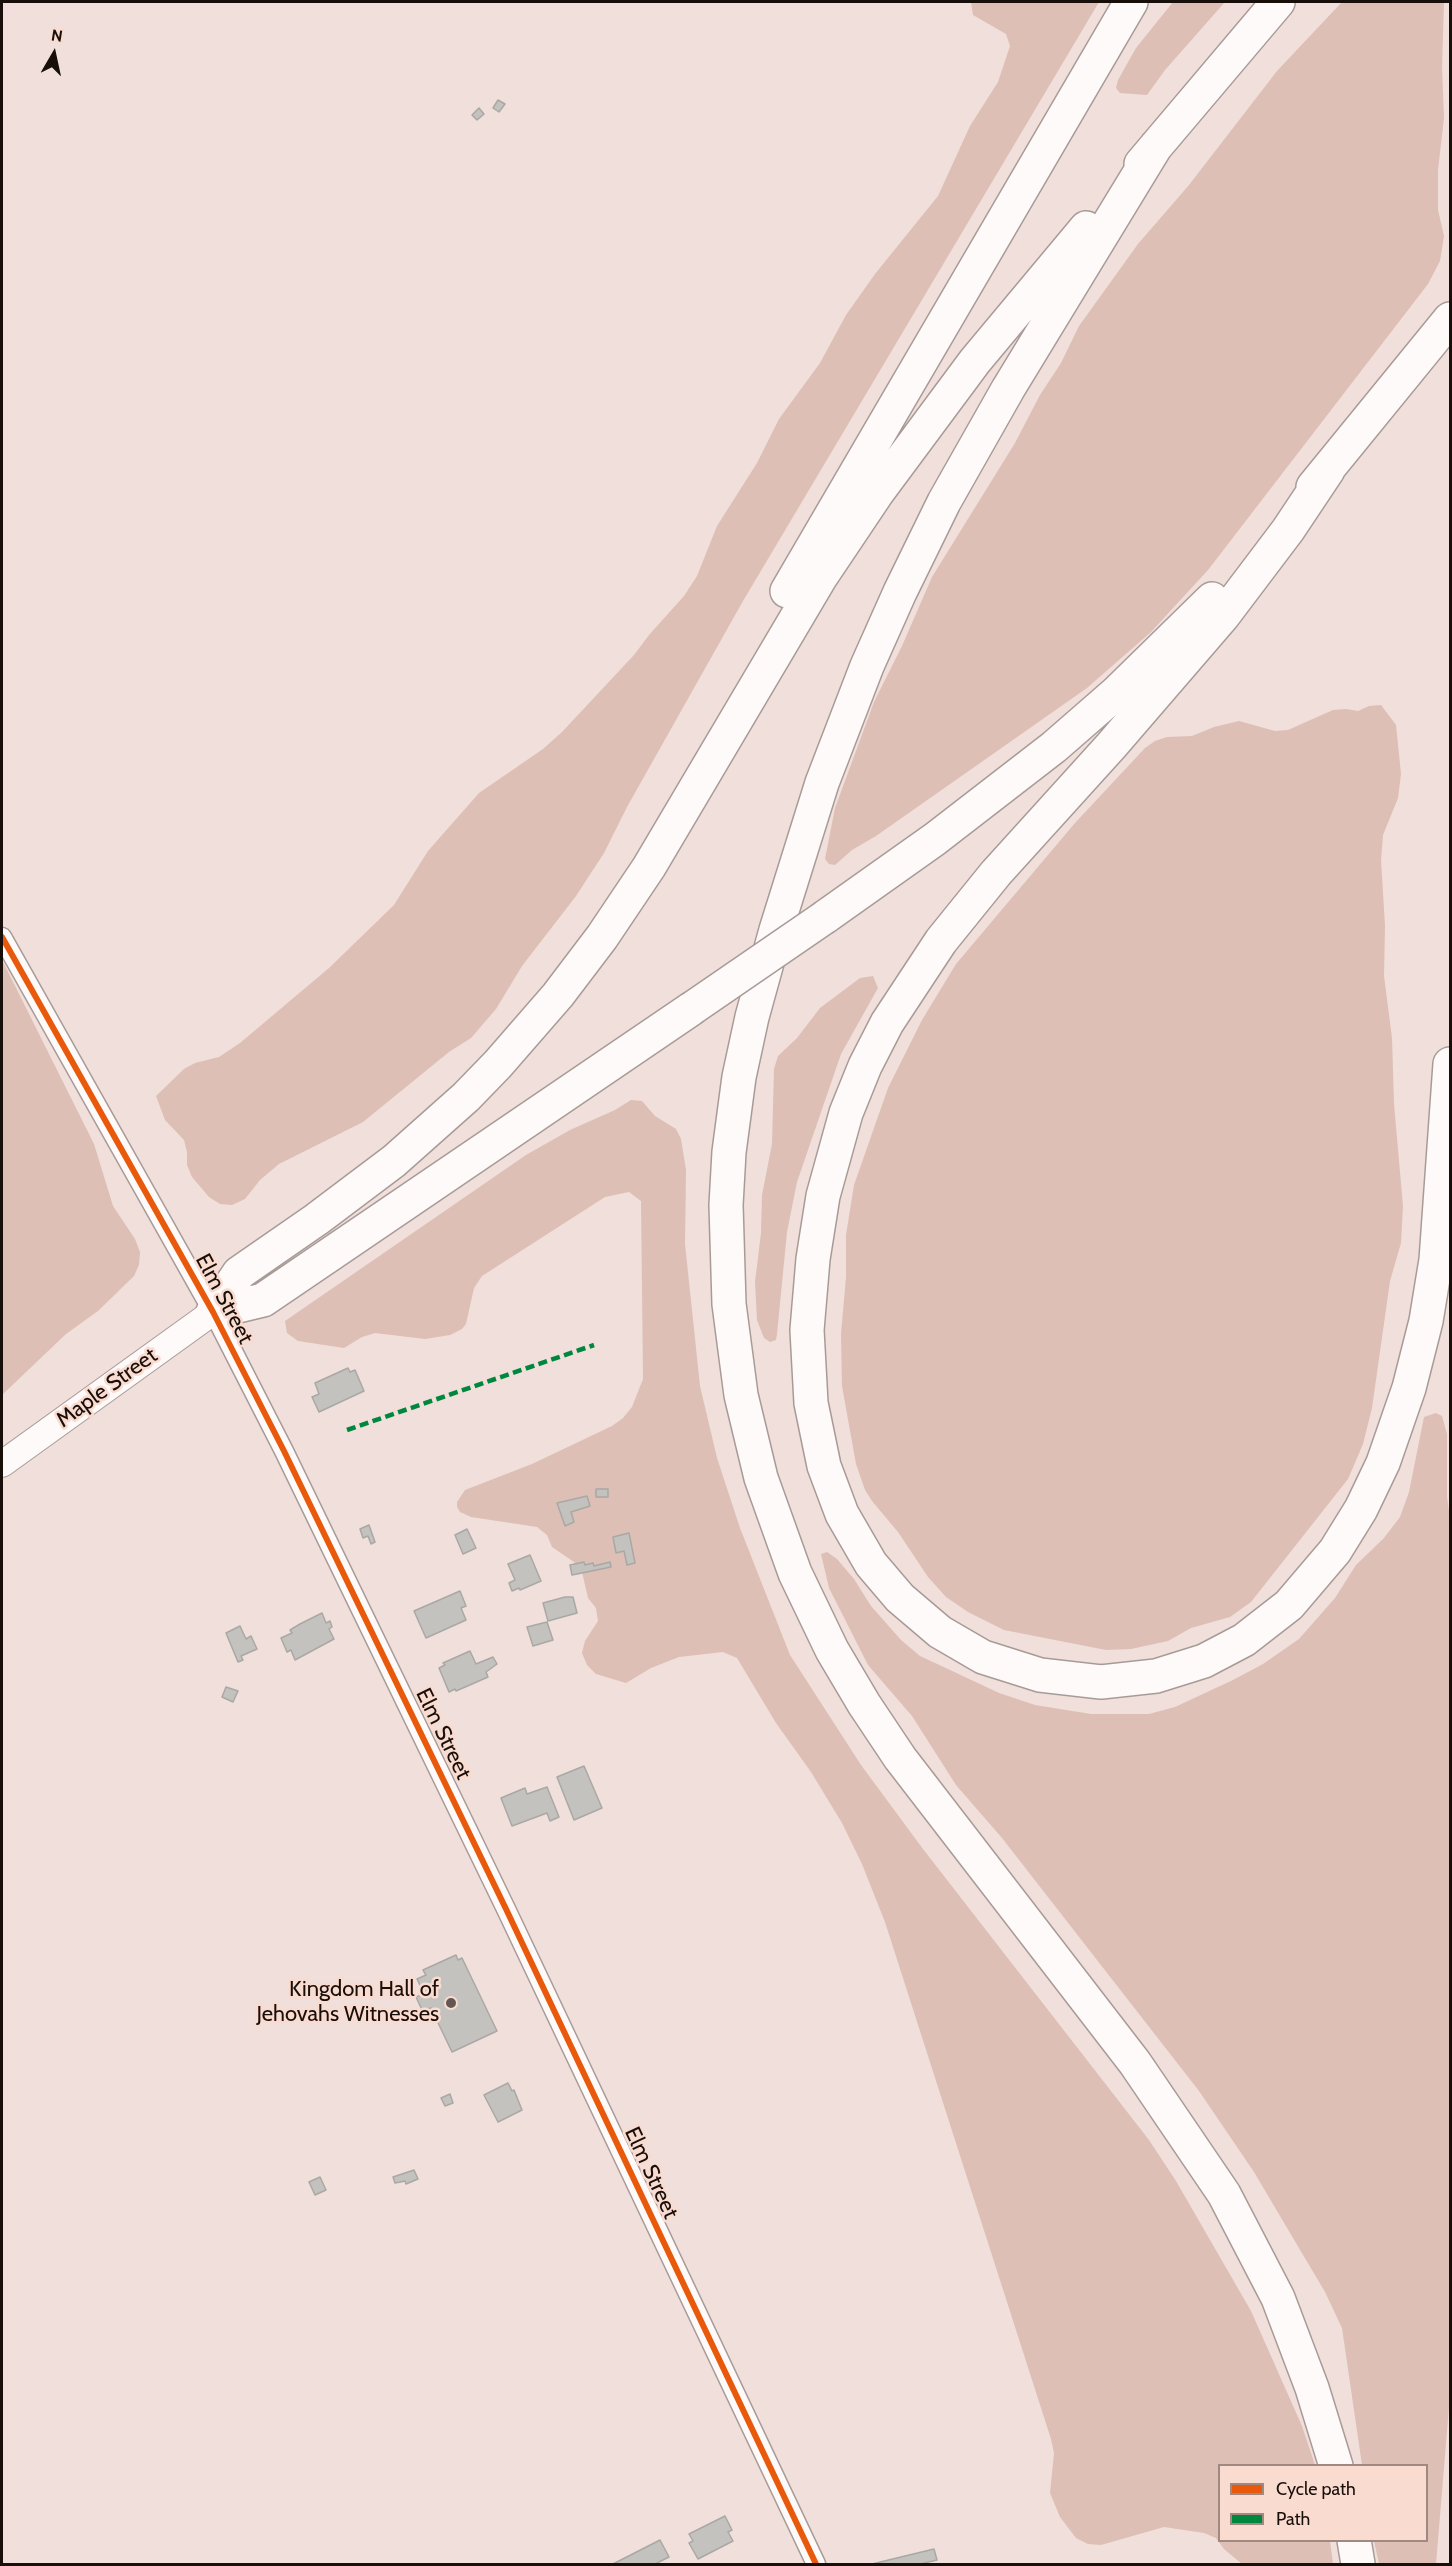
<!DOCTYPE html>
<style>
body{margin:0}
#map{position:relative;width:1452px;height:2566px;overflow:hidden;background:#f0dfda;font-family:Cabin,sans-serif}
canvas{display:block}
.frame{position:absolute;inset:0;border:3px solid #180e0a;pointer-events:none}
.legend{position:absolute;left:1218px;top:2464px;width:210px;height:78px;box-sizing:border-box;background:#fadbd0;border:2px solid #a08981;margin:0;padding:8px 10px;list-style:none;font-size:18px;color:#180e0a}
.legend li{display:flex;align-items:center;gap:12px;height:30px}
.legend b{width:30px;border:2px solid #a08981}
.north{position:absolute;left:24px;top:24px;width:60px;height:60px;-webkit-text-stroke:4px #fadbd0;paint-order:stroke;rotate:9deg;font-size:16px;font-weight:700;line-height:24px;text-align:center;color:#180e0a}
.north::after{content:'';display:block;margin:auto;width:21px;height:27px;background:#180e0a;clip-path:polygon(50% 0,100% 100%,50% 72%,0 100%)}
</style>
<div id="map">
<canvas width="1452" height="2566"></canvas>
<div class="frame"></div>
<ul class="legend">
<li><b style="height:8px;background:#e8590c"></b>Cycle path</li>
<li><b style="height:8px;background:#00873e"></b>Path</li>
</ul>
<div class="north">N</div>
</div>
<script>
const context = document.querySelector('canvas').getContext('2d');
context.lineJoin = 'round';
function fill(path, color) { context.fillStyle = color; context.fill(path, 'evenodd'); }
const toPath = rows => new Path2D(rows.map(r => 'M' + r).join(''));
function stroke(path, color, width, dash) { context.strokeStyle = color; context.lineWidth = width; context.lineCap = dash ? 'butt' : 'round'; context.setLineDash(dash || []); context.stroke(path); }
function label(font, color, halo, rows, align = 'center') {
  context.font = font + ' Cabin,sans-serif'; context.lineWidth = 5; context.setLineDash([]); context.textBaseline = 'middle'; context.strokeStyle = halo; context.fillStyle = color; for (const [text, x, y, turn = 0] of rows) {
    context.save(); context.translate(x, y); context.rotate((+turn || 0) * Math.PI / 180); context.textAlign = isNaN(turn) ? turn : align; if (halo) context.strokeText(text, 0, 0); context.fillText(text, 0, 0); context.restore();
  }
}
fill(toPath([
 [971,2,1099,2,743,601,627,807,604,853,576,896,522,966,496,1009,471,1038,449,1052,363,1122,279,1164,260,1180,245,1199,232,1205,220,1204,209,1197,192,1177,187,1165,187,1152,184,1140,165,1120,156,1096,184,1069,195,1063,219,1057,240,1043,329,968,394,905,428,851,479,793,543,749,562,732,634,655,649,635,684,596,697,576,717,526,757,463,779,419,820,363,846,315,875,274,938,196,970,126,998,82,1010,46,1006,34,973,15],
 [1173,2,1225,2,1165,70,1147,95,1120,93,1116,88,1118,80,1136,48],
 [1342,2,1444,2,1442,67,1444,118,1438,170,1438,210,1444,236,1440,261,1428,284,1208,570,1151,632,1087,688,876,836,852,850,835,865,829,864,825,859,835,808,874,702,902,646,932,577,1015,443,1040,395,1061,363,1079,326,1138,244,1189,185,1277,71],
 [1381,705,1396,725,1401,774,1398,798,1383,835,1381,860,1385,926,1384,976,1392,1038,1394,1104,1403,1206,1401,1243,1390,1281,1372,1408,1363,1444,1348,1479,1251,1602,1230,1617,1191,1628,1168,1641,1131,1649,1106,1650,1004,1630,968,1612,946,1597,928,1577,898,1532,872,1501,865,1490,856,1464,842,1386,841,1334,846,1277,846,1235,854,1185,888,1088,922,1020,956,964,1075,823,1145,748,1155,741,1167,737,1192,736,1214,727,1239,721,1275,731,1288,730,1333,710,1346,709,1358,711,1369,706],
 [2,960,94,1144,113,1206,135,1239,140,1252,139,1265,134,1276,98,1311,66,1334,2,1395],
 [873,976,878,988,841,1054,797,1182,787,1232,777,1334,776,1340,770,1342,764,1338,757,1320,755,1282,761,1233,762,1195,772,1144,774,1069,778,1056,797,1038,820,1008,860,978],
 [631,1100,642,1101,655,1116,676,1129,681,1139,686,1170,685,1244,700,1386,717,1458,740,1528,790,1655,861,1765,923,1849,1149,2140,1176,2181,1251,2311,1302,2426,1315,2465,1220,2466,1220,2540,1330,2541,1333,2564,1242,2564,1224,2549,1216,2538,1204,2533,1164,2527,1101,2545,1088,2544,1076,2538,1060,2517,1050,2493,1054,2453,1051,2439,885,1922,862,1864,842,1823,811,1772,776,1723,737,1658,723,1652,679,1657,651,1668,626,1683,596,1674,587,1665,582,1653,585,1641,598,1621,596,1608,588,1598,582,1572,574,1562,552,1547,547,1535,537,1527,471,1517,460,1512,457,1507,457,1502,465,1490,532,1464,612,1426,623,1418,632,1407,643,1379,641,1201,629,1192,605,1197,482,1276,474,1288,466,1324,462,1329,450,1335,425,1339,375,1333,362,1337,344,1348,298,1341,287,1333,285,1321,526,1155,570,1130,615,1110],
 [1436,1413,1442,1416,1447,1434,1447,1497,1450,1518,1450,2395,1436,2564,1379,2564,1374,2541,1426,2540,1426,2466,1362,2465,1342,2328,1325,2292,1254,2172,1199,2091,1002,1838,956,1785,912,1716,868,1665,829,1588,821,1554,827,1552,837,1559,854,1579,871,1606,901,1640,920,1656,950,1670,999,1693,1035,1705,1091,1714,1149,1714,1175,1707,1233,1680,1263,1664,1299,1639,1335,1598,1356,1565,1384,1538,1400,1517,1409,1492,1424,1417]
]), '#ddbfb5');
const building = toPath([
 [498,100,505,104,499,112,493,108,498,100],
 [479,108,484,114,477,120,472,115,479,108],
 [348,1368,350,1372,355,1370,364,1391,319,1412,312,1397,319,1394,315,1383,348,1368],
 [596,1489,608,1489,608,1497,596,1497,596,1489],
 [587,1496,590,1506,571,1512,574,1522,565,1526,557,1503,587,1496],
 [369,1525,375,1542,371,1544,368,1536,363,1538,360,1529,369,1525],
 [467,1529,476,1548,463,1554,455,1535,467,1529],
 [629,1533,635,1563,627,1565,624,1551,616,1553,613,1537,629,1533],
 [530,1555,541,1581,520,1590,519,1588,512,1591,509,1583,515,1580,508,1564,530,1555],
 [584,1562,585,1565,593,1563,594,1566,610,1562,611,1567,572,1575,570,1565,584,1562],
 [460,1591,466,1606,461,1608,466,1620,426,1638,414,1611,460,1591],
 [565,1597,573,1597,577,1613,548,1621,543,1603,565,1597],
 [322,1613,326,1623,330,1621,332,1627,329,1629,334,1639,295,1660,291,1650,287,1652,281,1638,292,1633,290,1630,300,1624,322,1613],
 [547,1622,553,1640,533,1646,527,1627,547,1622],
 [240,1626,246,1639,251,1636,257,1649,241,1656,243,1660,238,1662,226,1633,240,1626],
 [470,1651,476,1664,493,1657,497,1664,486,1672,488,1677,456,1691,455,1689,449,1692,439,1668,445,1665,443,1663,470,1651],
 [226,1687,238,1691,233,1702,222,1697,226,1687],
 [584,1766,602,1808,574,1820,557,1777,584,1766],
 [547,1787,559,1817,550,1821,547,1813,512,1826,501,1798,525,1788,527,1794,547,1787],
 [456,1955,458,1960,462,1958,497,2031,452,2052,431,2008,423,2012,416,1997,424,1994,417,1979,426,1975,423,1970,456,1955],
 [508,2083,512,2091,514,2090,522,2110,498,2122,484,2095,508,2083],
 [450,2094,453,2103,445,2106,441,2098,450,2094],
 [414,2170,418,2179,406,2184,405,2181,395,2183,393,2177,414,2170],
 [320,2177,326,2190,315,2195,309,2182,320,2177],
 [725,2516,732,2530,728,2532,733,2541,698,2559,689,2543,693,2541,689,2534,725,2516],
 [660,2540,669,2557,655,2564,613,2564,660,2540],
 [934,2549,937,2560,920,2564,872,2564,934,2549]
]);
fill(building, '#c3c2be');
stroke(building, '#aaa8a4', 1.5);
const minor = toPath([
 [2,937,213,1312,284,1451,506,1909,816,2564]
]);
const secondary = toPath([
 [2,1464,213,1312]
]);
const motorway = toPath([
 [1156,146,1008,389,944,502,900,592,867,666,822,783,776,930,752,1017,739,1077,729,1152,726,1205,729,1304,741,1395,761,1478,795,1573,832,1650,864,1704,900,1758,1135,2063,1224,2194,1278,2298,1312,2388,1336,2466],
 [1141,164,1278,2],
 [1328,470,1288,530,1223,616,1111,746,996,873,941,941,887,1023,865,1066,846,1113,823,1196,813,1259,807,1330,811,1403,824,1466,842,1514,871,1564,900,1598,940,1632,983,1657,1040,1675,1101,1682,1156,1676,1204,1661,1244,1640,1289,1605,1335,1551,1361,1509,1383,1463,1409,1388,1426,1321,1436,1260,1450,1064],
 [1313,487,1450,319],
 [787,591,1131,2],
 [825,917,935,839,1054,747,1116,693,1212,599],
 [213,1312,239,1273,317,1219,394,1161,466,1097,498,1064,558,995,602,937,649,867,820,578,877,493,975,361,1086,228],
 [213,1312,263,1300,691,1009],
 [1354,2540,1358,2564]
]);
stroke(minor, '#a89b97', 21);
stroke(secondary, '#a89b97', 28);
stroke(motorway, '#a89b97', 36);
stroke(minor, '#fdfaf9', 18);
stroke(secondary, '#fdfaf9', 26);
stroke(motorway, '#fdfaf9', 33);
const motorwayBridge = toPath([
 [691,1009,825,917]
]);
stroke(motorwayBridge, '#a89b97', 36, []);
stroke(motorwayBridge, '#fdfaf9', 33);
stroke(toPath([
 [347,1430,594,1345]
]), '#00873e', 4.5, [9, 4.5]);
stroke(toPath([
 [2,937,213,1312,284,1451,506,1909,816,2564]
]), '#e8590c', 6);
for (const [x, y, r, color] of [
 [451,2003,6,"#645753"]
]) { const dot = new Path2D(); dot.arc(x, y, r, 0, 2 * Math.PI); context.fillStyle = color; context.fill(dot); stroke(dot, '#fadbd0', 2); }
label('22px', '#180e0a', '#fadbd0', [
 ["Elm Street",224,1299,62],
 ["Maple Street",107,1388,-36],
 ["Elm Street",443,1734,64],
 ["Elm Street",651,2173,65]
]);
label('22px', '#180e0a', '#fadbd0', [
 ["Kingdom Hall of",439,1990],
 ["Jehovahs Witnesses",439,2015]
], 'right');
</script>
